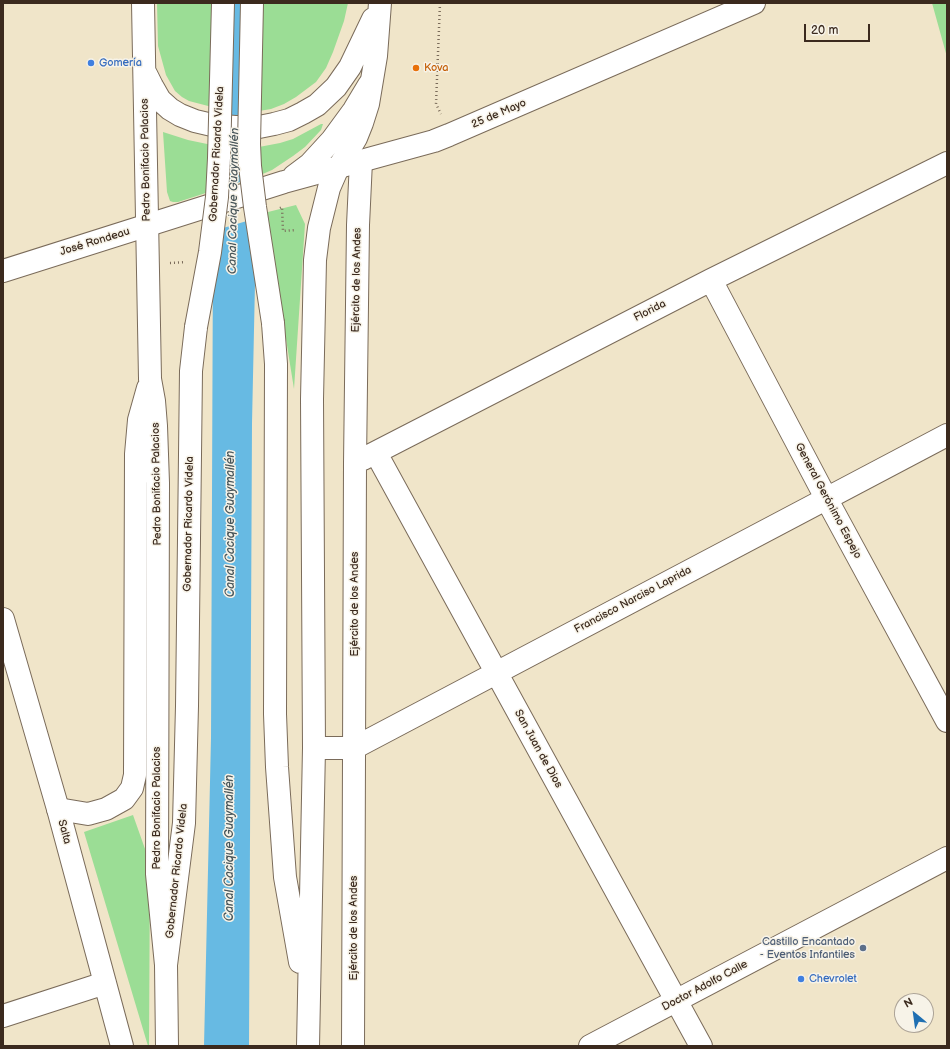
<!DOCTYPE html>
<meta charset="utf-8">
<style>
body{margin:0}
#map{position:relative;width:950px;height:1049px;overflow:hidden;background:#f0e5c9;font-family:"Balsamiq Sans",sans-serif}
canvas{display:block}
.frame{position:absolute;inset:0;border:4px solid #3b2a1e;pointer-events:none}
.north{position:absolute;left:894px;top:993px;width:40px;height:40px;box-sizing:border-box;background:#f7f3e8;border:1px solid #aca397;border-radius:50%;rotate:331deg;font-size:11px;font-weight:700;line-height:16px;text-align:center;color:#3b2a1e}
.north::after{content:'';display:block;margin:auto;width:14px;height:18px;background:#1f6fb2;clip-path:polygon(50% 0,100% 100%,50% 72%,0 100%)}
.scale{position:absolute;left:804px;top:24px;width:66px;height:18px;box-sizing:border-box;border:2px solid #3b2a1e;border-top:0;padding-left:5px;font-size:12px;line-height:14px;white-space:nowrap;color:#3b2a1e;-webkit-text-stroke:3px #f7f3e8;paint-order:stroke}
</style>
<div id="map">
<canvas width="950" height="1049"></canvas>
<div class="frame"></div>
<div class="north">N</div>
<div class="scale">20 m</div>
</div>
<script>
const context = document.querySelector('canvas').getContext('2d');
context.lineJoin = 'round';
function fill(path, color) { context.fillStyle = color; context.fill(path, 'evenodd'); }
const toPath = rows => new Path2D(rows.map(r => 'M' + r).join(''));
function stroke(path, color, width, dash) { context.strokeStyle = color; context.lineWidth = width; context.lineCap = dash ? 'butt' : 'round'; context.setLineDash(dash || []); context.stroke(path); }
function label(font, color, halo, rows, align = 'center') {
  context.font = font + ' "Balsamiq Sans",sans-serif'; context.lineWidth = 3; context.setLineDash([]); context.textBaseline = 'middle'; context.strokeStyle = halo; context.fillStyle = color; for (const [text, x, y, turn = 0] of rows) {
    context.save(); context.translate(x, y); context.rotate((+turn || 0) * Math.PI / 180); context.textAlign = isNaN(turn) ? turn : align; if (halo) context.strokeText(text, 0, 0); context.fillText(text, 0, 0); context.restore();
  }
}
fill(toPath([
 [157,3,214,3,212,107,189,101,182,97,175,91,166,75,158,46],
 [261,3,348,3,344,21,333,52,326,68,316,82,296,97,284,104,271,109,259,111],
 [932,3,947,3,947,57],
 [321,124,323,124,321,130,305,147,293,156,272,170,258,176,259,147,280,143,293,139],
 [163,132,188,140,212,145,212,191,178,202,173,202,170,201,167,192],
 [296,205,305,224,294,389,268,227,268,212],
 [133,815,150,863,149,1046,148,1046,84,832]
]), '#9bdd95');
fill(toPath([
 [214,3,261,3,252,423,249,1046,204,1046,211,738]
]), '#67bae3');
fill(toPath([
 [258,176,257,218,213,231,212,191]
]), '#f0e5c9');
const minor = toPath([
 [711,280,826,498,947,721],
 [376,453,701,1046],
 [363,459,711,280,947,163],
 [3,619,58,809,122,1046],
 [314,748,354,748,947,435],
 [3,1016,105,983],
 [353,1046,355,463,358,225,361,161]
]);
const tertiary = toPath([
 [339,167,434,141,449,135,754,3]
]);
const secondary = toPath([
 [294,176,310,164,332,140,354,110,369,85],
 [3,271,284,182,339,167],
 [590,1046,947,858]
]);
const trunk = toPath([
 [143,3,150,379,154,401,156,426,158,483,157,874,166,965],
 [146,74,152,86,160,100,170,109,180,115,195,121,212,125,235,127,259,127,274,124,289,120,303,113,317,105,336,87,350,67,373,19],
 [273,323,276,364,275,714,277,767,285,877,300,962],
 [58,809,88,814,106,809,124,799,132,788,135,775,136,454,139,420,148,388],
 [167,1046,166,965,184,823,187,706,191,371,196,327],
 [308,1046,314,748,312,399,315,260,319,228,329,188,336,172,356,138,362,123,368,104,376,56,380,3]
]);
stroke(minor, '#7a6b5a', 24);
stroke(tertiary, '#7a6b5a', 24);
stroke(secondary, '#7a6b5a', 24);
stroke(trunk, '#7a6b5a', 24);
stroke(toPath([
 [440,3,436,104,441,114],
 [280,208,282,207,283,231,296,230],
 [170,263,185,262]
]), '#7a6b5a', 2.5, [1, 3]);
stroke(minor, '#fff', 22);
stroke(tertiary, '#fff', 22);
stroke(secondary, '#fff', 22);
stroke(trunk, '#fff', 22);
const trunkBridge = toPath([
 [252,3,249,144,250,166,255,207,273,323],
 [196,327,210,252,217,197,219,158,223,3]
]);
stroke(trunkBridge, '#7a6b5a', 24, []);
stroke(trunkBridge, '#fff', 22);
for (const [x, y, r, color] of [
 [91,63,4,"#3f7fe0"],
 [416,68,4,"#e8710a"],
 [863,948,4,"#5c6f8a"],
 [801,979,4,"#3f7fe0"]
]) { const dot = new Path2D(); dot.arc(x, y, r, 0, 2 * Math.PI); context.fillStyle = color; context.fill(dot); stroke(dot, '#f7f3e8', 1.5); }
label('11px', '#366cbe', '#f7f3e8', [
 ["Gomería",99,63],
 ["Chevrolet",809,979]
], 'left');
label('11px', '#c56008', '#f7f3e8', [
 ["Kova",424,68]
], 'left');
label('11px', '#3b2a1e', '#f7f3e8', [
 ["25 de Mayo",499,114,-23],
 ["Gobernador Ricardo Videla",217,154,-87],
 ["Pedro Bonifacio Palacios",146,160,-91],
 ["José Rondeau",95,242,-17],
 ["Ejército de los Andes",357,280,-89],
 ["Florida",650,311,-27],
 ["Pedro Bonifacio Palacios",157,484,-91],
 ["General Gerónimo Espejo",828,501,62],
 ["Gobernador Ricardo Videla",189,524,-89],
 ["Francisco Narciso Laprida",633,600,-28],
 ["Ejército de los Andes",355,604,-90],
 ["San Juan de Dios",538,749,61],
 ["Pedro Bonifacio Palacios",157,808,-90],
 ["Salta",64,832,75],
 ["Gobernador Ricardo Videla",177,871,-84],
 ["Ejército de los Andes",354,928,-90],
 ["Doctor Adolfo Calle",705,986,-28]
]);
label('11px', '#4e5e75', '#f7f3e8', [
 ["Castillo Encantado",855,942],
 ["- Eventos Infantiles",855,955]
], 'right');
label('italic 12px', '#485559', '#f7f3e8', [
 ["Canal Cacique Guaymallén",234,201,-89],
 ["Canal Cacique Guaymallén",231,524,-90],
 ["Canal Cacique Guaymallén",230,848,-90]
]);
</script>
